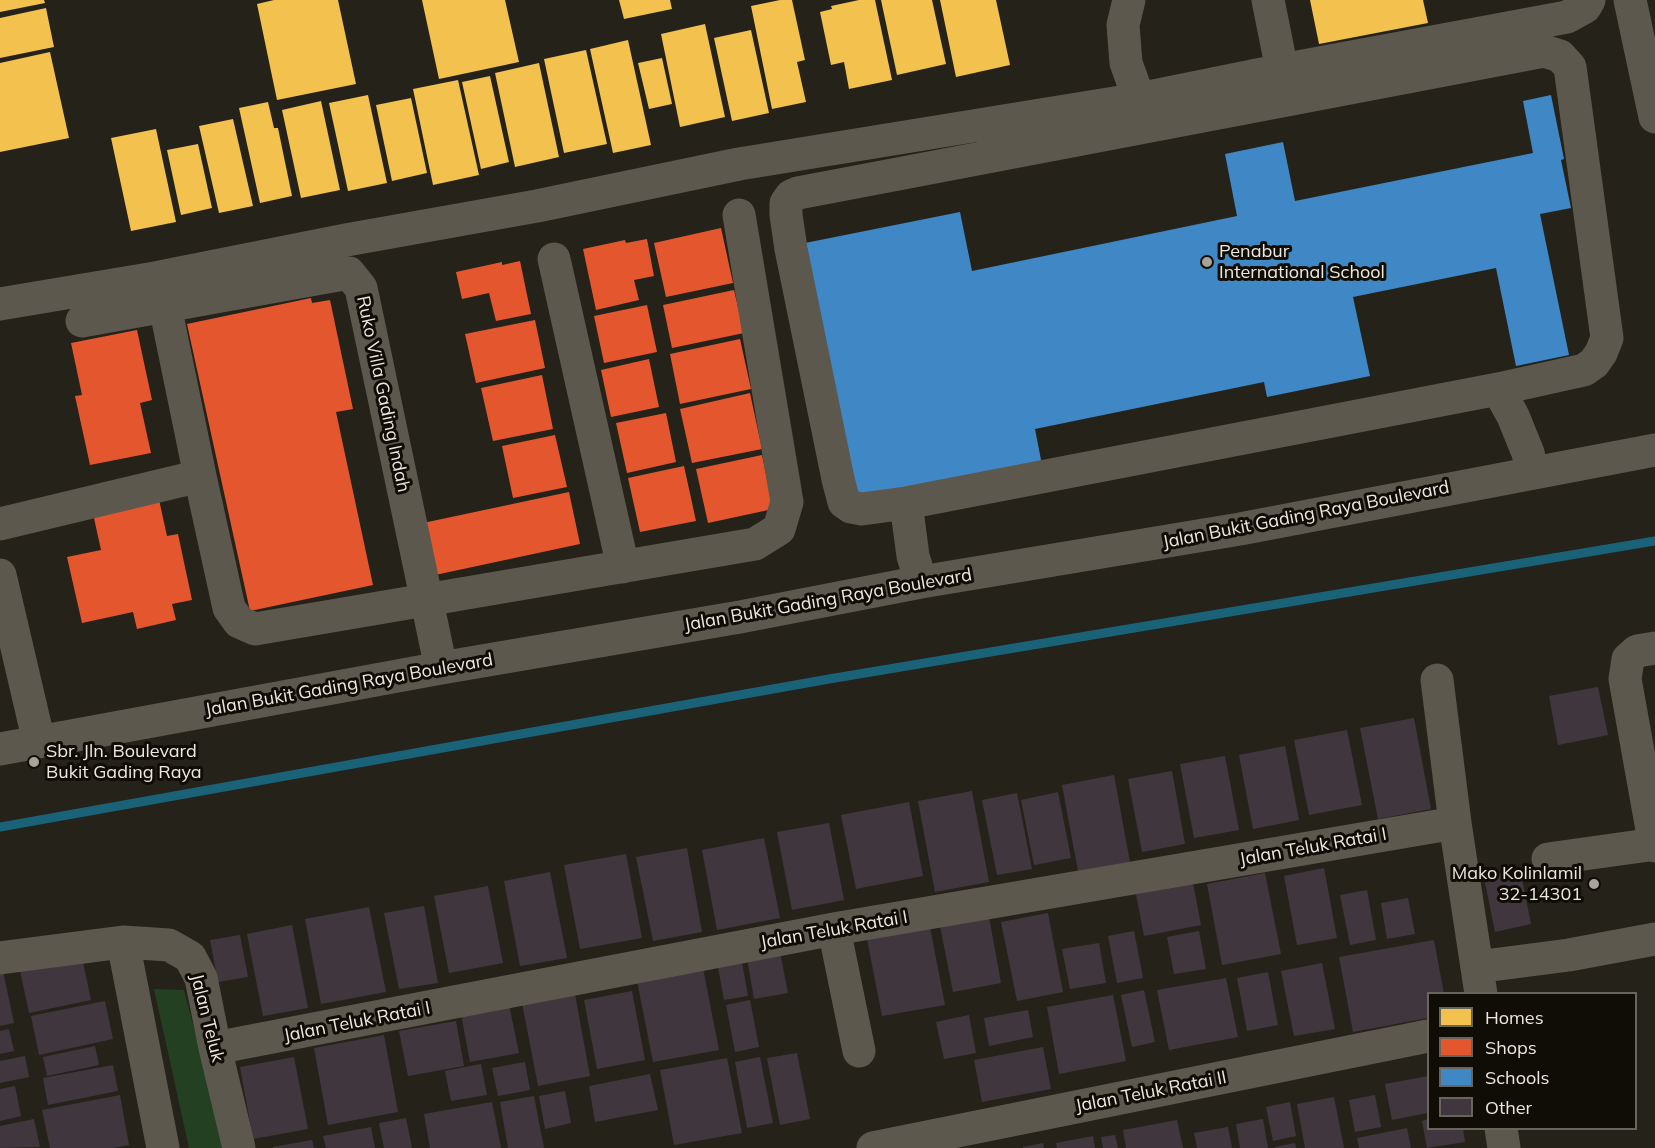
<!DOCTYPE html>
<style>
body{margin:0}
#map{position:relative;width:1655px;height:1148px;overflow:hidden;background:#25221a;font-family:Mulish,sans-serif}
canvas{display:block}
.legend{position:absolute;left:1427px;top:992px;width:210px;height:138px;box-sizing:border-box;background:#100d07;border:2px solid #68655d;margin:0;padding:8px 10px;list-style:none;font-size:18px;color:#ede8df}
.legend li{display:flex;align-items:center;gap:12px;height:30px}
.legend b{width:30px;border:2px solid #68655d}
</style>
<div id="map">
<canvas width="1655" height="1148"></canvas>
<ul class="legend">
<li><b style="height:16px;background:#f2c14e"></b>Homes</li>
<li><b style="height:16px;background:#e4572e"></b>Shops</li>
<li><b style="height:16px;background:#3f88c5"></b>Schools</li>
<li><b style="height:16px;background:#40373e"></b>Other</li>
</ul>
</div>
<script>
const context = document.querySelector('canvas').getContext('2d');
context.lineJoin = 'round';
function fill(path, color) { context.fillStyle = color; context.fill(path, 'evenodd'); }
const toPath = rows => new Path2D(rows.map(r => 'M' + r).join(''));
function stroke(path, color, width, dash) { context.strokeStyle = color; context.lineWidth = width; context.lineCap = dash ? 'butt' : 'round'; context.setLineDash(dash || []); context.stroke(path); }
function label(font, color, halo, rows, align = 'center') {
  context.font = font + ' Mulish,sans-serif'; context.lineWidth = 6; context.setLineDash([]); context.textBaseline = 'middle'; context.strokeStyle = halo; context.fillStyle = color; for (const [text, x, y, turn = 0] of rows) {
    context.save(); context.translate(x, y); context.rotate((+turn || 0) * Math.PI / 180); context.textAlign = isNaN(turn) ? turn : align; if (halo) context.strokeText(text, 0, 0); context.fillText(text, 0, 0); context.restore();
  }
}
fill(toPath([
 [154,989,184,990,225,1148,189,1148]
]), '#244023');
fill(toPath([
 [0,0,44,0,45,3,0,12],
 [274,0,338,0,356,84,277,100,257,4],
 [422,0,505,0,519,62,439,79],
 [619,0,670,0,672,9,624,19],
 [780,0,792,0,805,60,797,62,806,102,772,109,751,6],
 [859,0,875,0,892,80,849,89,844,62,831,65,820,12,832,9,831,6],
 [881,0,932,0,946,64,897,75],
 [940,0,996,0,1010,65,956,77],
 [1310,0,1423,0,1428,23,1319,44],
 [46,8,54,47,0,58,0,18],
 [705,24,725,117,680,127,661,34],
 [751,30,769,113,732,121,714,38],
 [628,40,651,145,613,153,590,49],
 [586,50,607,144,564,153,544,59],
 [50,52,69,138,0,152,0,63],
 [662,58,672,104,649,109,638,63],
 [539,63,559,157,515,167,495,73],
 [490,76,509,162,481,169,462,82],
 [458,80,479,175,433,185,413,89],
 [368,95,387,183,348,191,329,103],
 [411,98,427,173,392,181,376,105],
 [321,101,340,190,301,198,282,110],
 [268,102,274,128,278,128,292,196,260,203,239,108],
 [233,119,253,206,219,213,199,126],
 [156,129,176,222,131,231,111,138],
 [198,144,212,208,181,215,167,150]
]), '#f2c14e');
fill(toPath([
 [721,228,733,283,666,297,654,243],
 [647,239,654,276,634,280,639,300,596,310,583,249,625,240,626,243],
 [520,261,531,314,496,321,489,293,462,299,456,272,502,262,502,265],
 [734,290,744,333,672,348,663,305],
 [311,298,312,303,330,300,353,409,336,412,373,585,250,611,187,324],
 [647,305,657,352,604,363,594,316],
 [535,320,545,368,476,383,465,334],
 [137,330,152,400,140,403,151,453,90,465,75,396,82,395,71,343],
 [740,339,751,389,680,404,670,354],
 [649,359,659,407,611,417,601,370],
 [542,375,553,429,493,441,481,388],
 [750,393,762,449,692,463,680,409],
 [666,413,676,462,627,473,616,423],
 [555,435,567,487,513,498,502,446],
 [762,455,773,509,708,523,696,469],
 [684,466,696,521,640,532,628,478],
 [569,492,580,544,435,575,423,523],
 [158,495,167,536,178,534,192,600,172,604,176,620,137,629,133,612,82,623,67,557,101,550,92,509]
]), '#e4572e');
fill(toPath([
 [1551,95,1564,159,1561,160,1571,208,1540,214,1569,355,1516,366,1496,268,1353,297,1370,376,1267,397,1264,382,1035,429,1042,465,849,505,795,245,960,212,972,271,1237,216,1225,154,1283,142,1295,201,1533,153,1523,101]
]), '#3f88c5');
stroke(toPath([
 [0,827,829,679,1655,541]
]), '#1a6277', 9);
fill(toPath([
 [1598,687,1608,735,1558,745,1549,696],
 [1414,718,1431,809,1378,819,1360,728],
 [1347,730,1362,805,1309,815,1294,740],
 [1285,746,1299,820,1253,829,1239,755],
 [1225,756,1239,830,1194,838,1180,764],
 [1172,771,1185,844,1142,852,1128,779],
 [1114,775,1130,862,1078,871,1062,785],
 [972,791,989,882,935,892,918,801],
 [1058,792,1071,858,1034,865,1021,800],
 [1017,793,1032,869,997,875,982,800],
 [909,802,923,876,856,889,841,815],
 [829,823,844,900,792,910,777,832],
 [764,838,780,918,717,930,702,850],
 [687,848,702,932,653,941,636,857],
 [626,854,642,938,580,949,564,865],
 [1324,868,1337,938,1297,945,1284,876],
 [1520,869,1531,924,1495,932,1484,877],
 [550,872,567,958,520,966,504,881],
 [1265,873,1281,954,1222,965,1207,884],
 [1193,883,1201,925,1144,936,1136,894],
 [488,886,503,963,449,973,434,896],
 [1367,890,1376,940,1350,945,1340,895],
 [1408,898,1415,934,1387,939,1381,903],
 [424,906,438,983,399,989,384,913],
 [369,907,386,992,321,1004,305,919],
 [1048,913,1063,992,1017,1001,1001,922],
 [989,917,1001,983,953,992,940,926],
 [292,925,308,1008,263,1016,247,934],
 [930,927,945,1005,882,1016,867,939],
 [1134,931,1143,978,1117,983,1108,936],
 [1199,931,1206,969,1174,974,1167,937],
 [240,935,248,977,218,982,210,940],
 [1434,940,1444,994,1428,994,1428,1018,1353,1032,1339,957],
 [1099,943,1106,983,1070,989,1062,949],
 [780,952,788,993,754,999,747,958],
 [81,953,91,1000,29,1013,19,966],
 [741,957,748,996,724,1000,717,962],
 [1,962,14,1023,0,1026,0,963],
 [1322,963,1335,1029,1294,1036,1281,971],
 [703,968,719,1050,653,1062,637,981],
 [1268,972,1278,1025,1247,1031,1237,978],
 [1226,978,1238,1037,1169,1050,1157,990],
 [1144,990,1155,1042,1132,1047,1121,995],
 [632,991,645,1060,597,1069,584,1000],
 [575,994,590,1076,538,1086,522,1003],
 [1113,995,1126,1061,1059,1074,1047,1007],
 [750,1000,759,1047,735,1052,726,1005],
 [105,1001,113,1039,39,1055,31,1016],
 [509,1005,519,1053,470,1062,461,1014],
 [1028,1010,1033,1037,989,1046,984,1018],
 [969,1015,976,1053,944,1059,936,1022],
 [456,1021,464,1066,408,1076,399,1031],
 [9,1029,14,1051,0,1054,0,1031],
 [384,1035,398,1112,328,1125,314,1048],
 [95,1046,99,1065,47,1076,43,1057],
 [1043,1047,1051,1089,982,1102,974,1060],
 [797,1053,810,1119,780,1125,767,1058],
 [25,1056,29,1077,0,1083,0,1061],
 [294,1057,308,1129,253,1139,240,1067],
 [760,1057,773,1123,747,1128,735,1062],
 [727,1058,742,1133,674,1145,660,1070],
 [525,1062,530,1090,498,1096,492,1068],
 [481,1064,487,1095,451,1101,445,1071],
 [113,1065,118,1091,48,1105,43,1078],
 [650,1074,658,1110,595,1122,589,1086],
 [1428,1076,1428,1113,1392,1120,1385,1084],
 [15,1086,21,1116,0,1121,0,1089],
 [565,1091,571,1123,545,1129,539,1096],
 [120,1095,129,1145,113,1148,50,1148,42,1110],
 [1375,1095,1381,1127,1355,1132,1349,1100],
 [534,1096,544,1148,508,1148,500,1102],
 [1334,1097,1344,1148,1305,1148,1297,1104],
 [492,1102,501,1148,430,1148,424,1114],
 [1290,1102,1296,1136,1273,1141,1266,1107],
 [406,1118,412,1148,384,1148,379,1123],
 [34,1119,40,1147,0,1148,0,1126],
 [1263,1119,1268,1148,1240,1148,1236,1124],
 [1428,1119,1428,1128,1463,1128,1465,1142,1427,1148,1422,1121],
 [1177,1120,1183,1148,1126,1148,1123,1130],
 [371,1127,375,1148,326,1148,323,1136],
 [1228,1127,1232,1148,1197,1148,1194,1133],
 [1407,1128,1411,1148,1359,1148,1357,1138],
 [1115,1135,1118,1148,1103,1148,1101,1137],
 [1093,1136,1095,1148,1057,1148,1056,1143],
 [312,1140,314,1148,273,1148,273,1147],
 [1043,1143,1044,1148,1023,1148,1023,1147],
 [1295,1143,1296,1148,1275,1148,1275,1147]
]), '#40373e');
stroke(toPath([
 [1129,0,1123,25,1126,63,1139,99],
 [1268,0,1282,70],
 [1630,0,1655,117],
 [554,259,623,567],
 [0,304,155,278,346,240,537,206,739,164,1139,99,1282,70,1567,17,1585,7,1589,0],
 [165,306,200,476,229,608,239,622,255,629,755,544,779,529,787,502,739,215],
 [82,321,349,273,361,288,441,668],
 [1498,389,1584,370,1594,363,1601,353,1607,338,1570,67,1560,56,1544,51,798,193,791,196,786,203,786,215,791,249,838,479,844,502,851,507,862,509,906,503,1498,389,1513,416,1528,453,1532,472],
 [906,503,913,556,921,582],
 [0,524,200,476],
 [0,575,39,742],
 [1655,648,1637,651,1628,659,1625,679,1655,846],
 [1437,680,1455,823,1481,994],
 [0,749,441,668,740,617,921,582,1240,529,1655,450],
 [1548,859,1655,844],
 [834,929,859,1051],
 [123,942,163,1148],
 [0,958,123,942,169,945,190,957,201,978,215,1048,239,1148],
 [1492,965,1569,955,1655,939],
 [215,1048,834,929,1455,823],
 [1501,1128,1504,1148],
 [873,1148,1428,1036]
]), '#5d584e', 33);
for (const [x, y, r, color] of [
 [1207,262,6,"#a7a39a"],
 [34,762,6,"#a7a39a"],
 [1594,884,6,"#a7a39a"]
]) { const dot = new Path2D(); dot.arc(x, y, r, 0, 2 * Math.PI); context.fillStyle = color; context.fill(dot); stroke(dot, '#100d07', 2); }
label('18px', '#ede8df', '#100d07', [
 ["Penabur",1219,252],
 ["International School",1219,273],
 ["Sbr. Jln. Boulevard",46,752],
 ["Bukit Gading Raya",46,773],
 ["Mako Kolinlamil",1582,874,"right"],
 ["32-14301",1582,895,"right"]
], 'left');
label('18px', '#ede8df', '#100d07', [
 ["Ruko Villa Gading Indah",383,394,78],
 ["Jalan Bukit Gading Raya Boulevard",1306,515,-11],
 ["Jalan Bukit Gading Raya Boulevard",828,600,-10],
 ["Jalan Bukit Gading Raya Boulevard",349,685,-10],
 ["Jalan Teluk Ratai I",1313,847,-10],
 ["Jalan Teluk Ratai I",834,930,-10],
 ["Jalan Teluk",207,1018,76],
 ["Jalan Teluk Ratai I",357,1022,-11],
 ["Jalan Teluk Ratai II",1151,1092,-11]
]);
</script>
